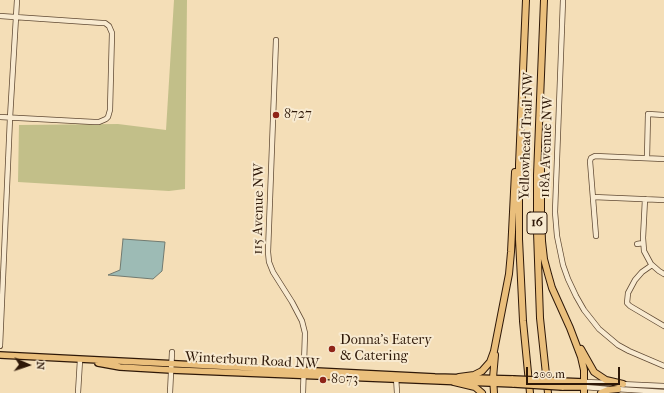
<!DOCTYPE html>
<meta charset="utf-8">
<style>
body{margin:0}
#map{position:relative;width:664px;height:393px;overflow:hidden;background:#f4deb7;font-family:"IM FELL French Canon",serif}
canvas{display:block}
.north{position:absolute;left:8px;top:345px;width:40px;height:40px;-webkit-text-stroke:3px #f8ead0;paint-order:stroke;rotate:93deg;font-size:11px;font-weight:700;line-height:16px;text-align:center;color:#2e1808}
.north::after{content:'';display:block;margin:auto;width:14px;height:18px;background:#2e1808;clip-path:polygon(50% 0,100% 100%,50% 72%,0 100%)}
.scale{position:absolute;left:526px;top:367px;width:94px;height:18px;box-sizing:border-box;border:2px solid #2e1808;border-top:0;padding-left:5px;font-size:12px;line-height:14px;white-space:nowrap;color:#2e1808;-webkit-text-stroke:3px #f8ead0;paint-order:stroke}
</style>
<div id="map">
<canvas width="664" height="393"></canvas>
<div class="north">N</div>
<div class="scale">200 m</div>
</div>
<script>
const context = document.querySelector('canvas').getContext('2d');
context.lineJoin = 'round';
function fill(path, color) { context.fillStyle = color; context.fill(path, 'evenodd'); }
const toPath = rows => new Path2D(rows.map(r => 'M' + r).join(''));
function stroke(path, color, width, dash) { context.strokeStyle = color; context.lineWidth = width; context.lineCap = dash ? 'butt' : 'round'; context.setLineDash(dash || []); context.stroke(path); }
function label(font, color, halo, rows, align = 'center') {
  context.font = font + ' "IM FELL French Canon",serif'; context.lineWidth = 4; context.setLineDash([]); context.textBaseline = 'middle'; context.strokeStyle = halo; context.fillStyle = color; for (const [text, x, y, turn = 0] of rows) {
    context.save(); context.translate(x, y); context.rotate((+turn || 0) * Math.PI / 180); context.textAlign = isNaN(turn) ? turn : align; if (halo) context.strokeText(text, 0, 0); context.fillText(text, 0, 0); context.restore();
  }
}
fill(toPath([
 [174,0,187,0,185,189,169,191,18,182,19,125,118,124,166,130]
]), '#c2bf89');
const water = toPath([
 [123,239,165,242,162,271,153,279,108,275,120,270,123,239]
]);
fill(water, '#9dbbb5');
stroke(water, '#717a70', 1);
const minor = toPath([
 [563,0,555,212,557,236,563,265,568,279,576,296,584,310,599,329,618,345,629,351,664,366],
 [0,16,102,23,105,23,109,26,112,33,110,110,108,117,106,119,99,122,94,122,0,117],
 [276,40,268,252,269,262,273,272,292,302,302,321,305,333,303,393],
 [647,158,648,114,664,115],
 [593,197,664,200],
 [645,199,643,238,644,251,651,264,659,271,664,274],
 [596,236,590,161,591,158,595,156,664,159],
 [637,244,643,243],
 [652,265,642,272,635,280,628,293,627,303,630,306,664,326],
 [0,346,10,118,17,0],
 [396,377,397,393],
 [584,382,611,383],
 [620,384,664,386],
 [584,387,609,389],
 [616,389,664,392],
 [78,393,80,360],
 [170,393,172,352]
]);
const major = toPath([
 [0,355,435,377,513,379],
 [98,363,120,367,171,370,514,384],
 [561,381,584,382],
 [562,387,584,387]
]);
const highway = toPath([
 [526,0,519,165,519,239,523,321,530,393],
 [544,0,537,175,537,232,540,318,548,393],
 [541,168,541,213,542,241,544,259,548,274,552,288,570,328,581,357,584,370,584,393],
 [581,349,594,372,606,380,623,384],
 [459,377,474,375,482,371,490,362,494,351,509,274,511,252,515,172],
 [454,382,475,387,482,393],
 [494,393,493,378,495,355],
 [601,393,608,390,618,389]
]);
stroke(minor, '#604a34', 6);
stroke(major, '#2e1808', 8);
stroke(highway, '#2e1808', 8);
stroke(minor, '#f8ead0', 4.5);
stroke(major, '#eabf7c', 5.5);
stroke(highway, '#eabf7c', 6);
const majorBridge = toPath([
 [513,379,561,381],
 [514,384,562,387]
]);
stroke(majorBridge, '#2e1808', 8, []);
stroke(majorBridge, '#eabf7c', 5.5);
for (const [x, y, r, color] of [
 [276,115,4,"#8f2418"],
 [332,349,4,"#8f2418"],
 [323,380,4,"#8f2418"]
]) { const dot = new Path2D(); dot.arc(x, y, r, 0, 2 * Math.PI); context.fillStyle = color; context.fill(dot); stroke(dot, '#f8ead0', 1.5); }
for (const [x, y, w] of [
 [537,223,20]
]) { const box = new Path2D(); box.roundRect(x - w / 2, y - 11, w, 22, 3); context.fillStyle = '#f8ead0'; context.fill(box); stroke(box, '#2e1808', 1); }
label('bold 13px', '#2e1808', null, [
 ["16",537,223]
]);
label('14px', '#2e1808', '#f8ead0', [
 ["8727",284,115],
 ["Donna’s Eatery",340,341],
 ["& Catering",340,357],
 ["8073",331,380]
], 'left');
label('14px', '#2e1808', '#f8ead0', [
 ["Yellowhead Trail NW",527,136,-88],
 ["118A Avenue NW",547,147,-88],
 ["115 Avenue NW",259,209,-89],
 ["Winterburn Road NW",252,361,3]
]);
</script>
